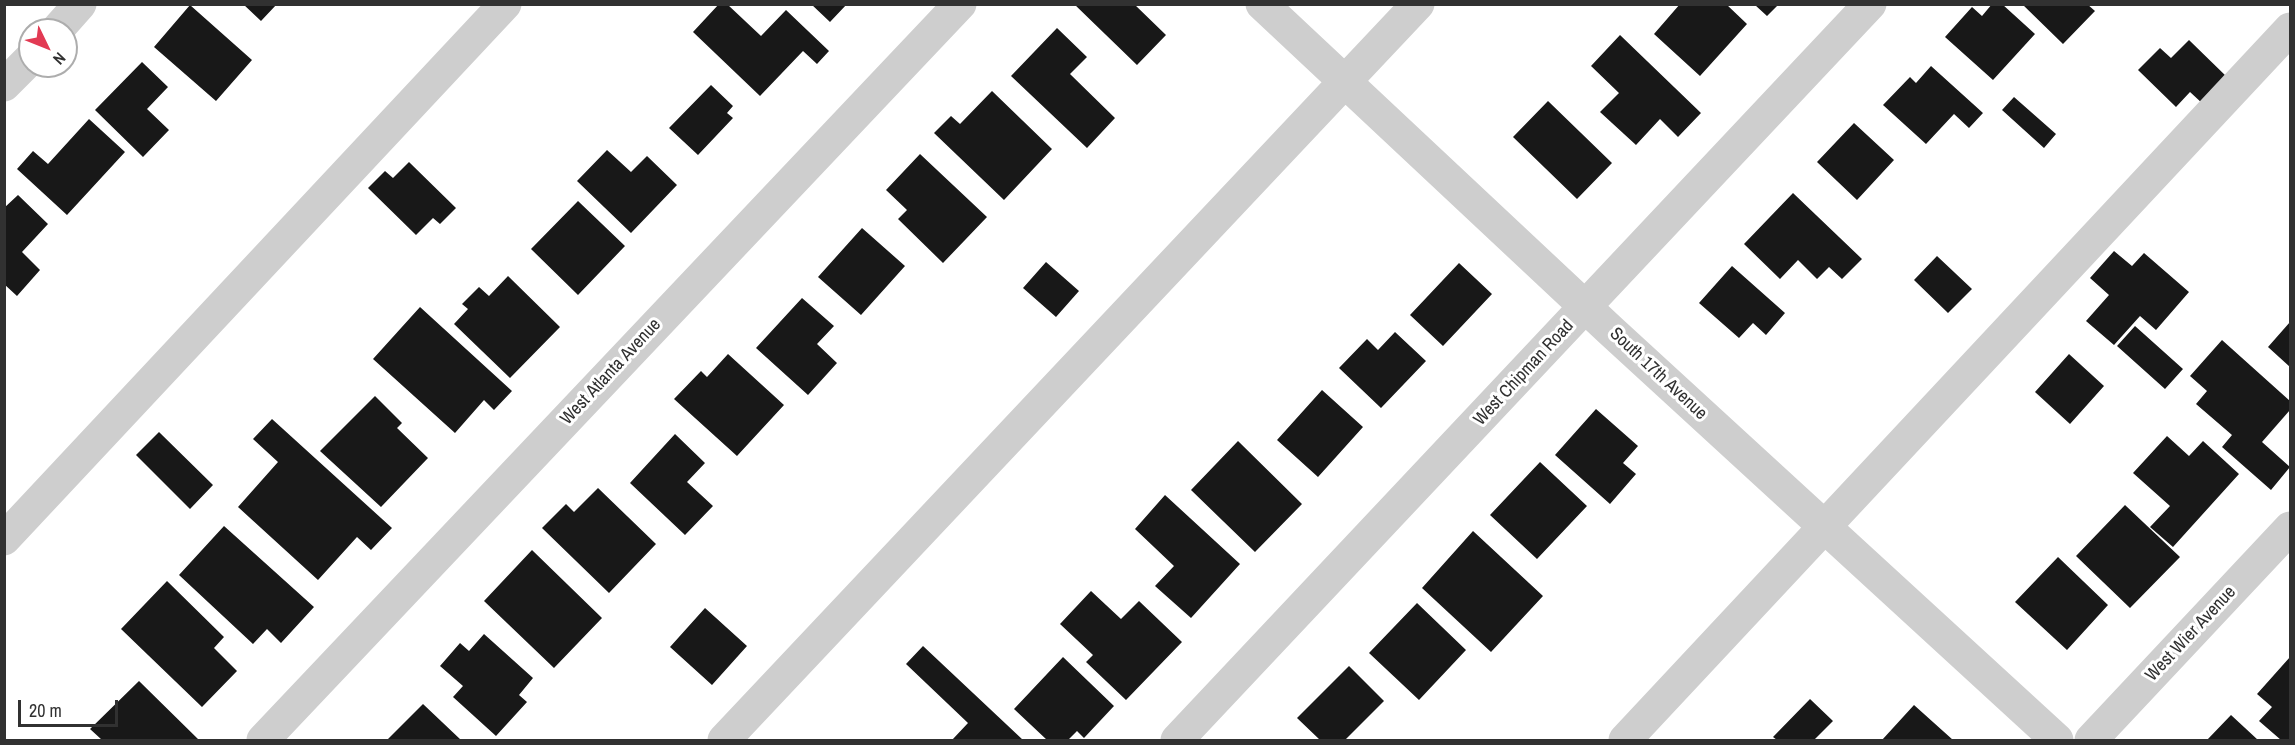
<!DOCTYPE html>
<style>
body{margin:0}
#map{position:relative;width:2295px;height:745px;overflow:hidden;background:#fff;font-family:"Archivo Narrow",sans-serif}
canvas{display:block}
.frame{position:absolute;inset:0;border:6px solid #313131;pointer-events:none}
.north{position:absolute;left:18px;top:18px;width:60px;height:60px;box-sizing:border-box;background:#fff;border:2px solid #adadad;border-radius:50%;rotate:133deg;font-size:16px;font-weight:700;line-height:24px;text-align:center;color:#313131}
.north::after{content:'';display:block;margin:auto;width:21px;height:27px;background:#e23a53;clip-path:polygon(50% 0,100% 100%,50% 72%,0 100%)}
.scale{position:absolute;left:18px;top:700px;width:100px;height:27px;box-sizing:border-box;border:3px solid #313131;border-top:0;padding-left:8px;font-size:18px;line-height:21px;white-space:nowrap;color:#313131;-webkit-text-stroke:4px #fff;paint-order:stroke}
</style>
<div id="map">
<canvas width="2295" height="745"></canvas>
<div class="frame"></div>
<div class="north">N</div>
<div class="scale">20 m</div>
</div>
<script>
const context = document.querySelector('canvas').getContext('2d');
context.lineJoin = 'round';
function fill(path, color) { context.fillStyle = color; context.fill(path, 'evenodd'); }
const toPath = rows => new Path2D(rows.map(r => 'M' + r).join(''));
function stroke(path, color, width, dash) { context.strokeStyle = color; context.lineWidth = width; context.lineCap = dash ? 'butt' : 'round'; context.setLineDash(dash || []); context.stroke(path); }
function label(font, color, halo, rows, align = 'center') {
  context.font = font + ' "Archivo Narrow",sans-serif'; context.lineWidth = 6; context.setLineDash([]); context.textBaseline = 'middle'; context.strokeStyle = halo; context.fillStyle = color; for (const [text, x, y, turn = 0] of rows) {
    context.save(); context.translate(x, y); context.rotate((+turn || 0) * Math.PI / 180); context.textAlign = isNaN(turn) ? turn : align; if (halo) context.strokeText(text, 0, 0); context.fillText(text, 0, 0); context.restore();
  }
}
fill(toPath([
 [243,4,277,4,261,21],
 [719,4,727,4,761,36,786,10,829,51,817,64,803,51,760,96,693,32],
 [811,4,847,4,830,22],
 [1074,4,1134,4,1166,35,1137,65],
 [1680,4,1726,4,1747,24,1700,76,1654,34],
 [1992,4,2002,4,2035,34,1993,80,1945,37,1972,7,1982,16],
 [2022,4,2087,4,2095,11,2063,44],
 [190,5,252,60,216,101,154,47],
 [1755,5,1778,5,1767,16],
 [1057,28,1087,57,1070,74,1115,118,1087,148,1011,76],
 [1620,35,1701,113,1678,137,1660,119,1636,145,1600,112,1619,93,1591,66],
 [2189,40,2228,78,2203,104,2190,92,2176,107,2138,70,2160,48,2171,58],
 [142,62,168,87,147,109,169,130,143,157,95,110],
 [1931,66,1983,113,1969,128,1954,114,1926,144,1883,105,1910,77,1916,83],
 [711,85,733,106,727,113,733,118,698,155,669,128],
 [992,91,1052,149,1004,200,934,133,951,116,960,124],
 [2014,97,2056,134,2044,148,2002,110],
 [1548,101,1612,163,1577,199,1513,137],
 [89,119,125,152,67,215,17,169,33,151,48,164],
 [1854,123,1894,160,1857,200,1817,162],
 [607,150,631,172,647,156,677,185,631,233,577,181],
 [920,154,987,217,943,263,898,219,907,210,886,190],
 [409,162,456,208,440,224,433,218,416,235,368,188,385,171,393,178],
 [1793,193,1862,259,1842,279,1829,267,1817,279,1798,260,1780,279,1744,244],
 [18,195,48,224,22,252,40,270,17,296,4,284,4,208],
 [578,201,625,246,578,295,531,249],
 [862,228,905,266,861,315,818,277],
 [2114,251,2132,266,2144,253,2189,292,2156,330,2140,316,2114,345,2086,321,2109,295,2090,278],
 [1937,256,1972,289,1948,313,1914,280],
 [1046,262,1079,291,1056,317,1023,288],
 [1459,263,1492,294,1443,346,1410,315],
 [1732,266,1785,313,1766,335,1753,323,1739,338,1699,303],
 [508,276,560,327,510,378,454,324,468,309,462,304,479,287,489,296],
 [802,298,834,326,817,344,837,363,808,395,756,348],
 [420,307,512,391,494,410,484,400,455,433,373,359],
 [2290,322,2290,367,2268,347],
 [2135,326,2183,369,2165,389,2117,346],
 [1395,332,1426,361,1381,408,1339,368,1367,339,1378,350],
 [2222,340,2290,401,2290,410,2262,442,2290,467,2271,490,2222,447,2232,435,2196,404,2207,391,2190,376],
 [728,354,784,405,737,456,674,399,701,371,707,377],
 [2069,354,2104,386,2070,424,2035,392],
 [1322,390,1363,427,1318,477,1277,440],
 [375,396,402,423,397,428,428,458,381,507,320,451],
 [1596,409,1638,446,1623,463,1636,474,1610,504,1555,455],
 [272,419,392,528,371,550,357,537,318,580,238,507,278,462,253,439],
 [159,432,213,485,190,509,136,455],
 [675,434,705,463,687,482,713,506,685,535,630,483],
 [2167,436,2189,456,2203,441,2239,474,2173,547,2150,527,2170,506,2133,473],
 [1238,441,1302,504,1255,552,1191,490],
 [1540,462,1587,506,1537,559,1490,515],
 [598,488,656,544,609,593,542,528,566,504,574,512],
 [1165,495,1240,564,1191,618,1155,586,1174,566,1135,529],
 [2125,505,2180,557,2130,608,2076,556],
 [224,526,314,607,281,643,267,629,253,644,179,575],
 [1473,531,1543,596,1491,652,1422,588],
 [532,550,602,618,554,668,484,601],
 [2058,557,2108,605,2067,650,2015,602],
 [167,581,224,637,214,648,237,671,202,707,121,629],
 [1091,591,1121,619,1139,601,1182,642,1126,700,1086,662,1093,655,1060,624],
 [1417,603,1466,650,1419,700,1369,653],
 [705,608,747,646,712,685,670,647],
 [484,634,533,678,519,695,527,702,496,736,453,697,463,686,440,666,460,643,469,651],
 [923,646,1023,740,952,740,968,723,906,664],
 [1063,657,1114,706,1084,738,1077,731,1068,740,1047,740,1014,709],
 [2290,657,2290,740,2281,740,2259,721,2272,707,2257,694],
 [1349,666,1384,701,1345,740,1320,740,1297,718],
 [139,681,199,740,102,740,90,729],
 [1810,699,1833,721,1814,740,1777,740,1773,737],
 [423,704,461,740,387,740],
 [1914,705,1953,740,1882,740],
 [2231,715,2258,740,2207,740]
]), '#181818');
stroke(toPath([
 [1262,4,1610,330,2057,740],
 [57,30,80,4],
 [4,85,30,59],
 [4,539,505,4],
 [263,740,960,4],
 [724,740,1418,4],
 [1177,740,1870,4],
 [1625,740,2290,29],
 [2091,740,2290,528]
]), '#cecece', 33);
label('18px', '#313131', '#fff', [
 ["West Atlanta Avenue",611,372,-47],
 ["West Chipman Road",1524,373,-47],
 ["South 17th Avenue",1658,374,43],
 ["West Wier Avenue",2191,634,-47]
]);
</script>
